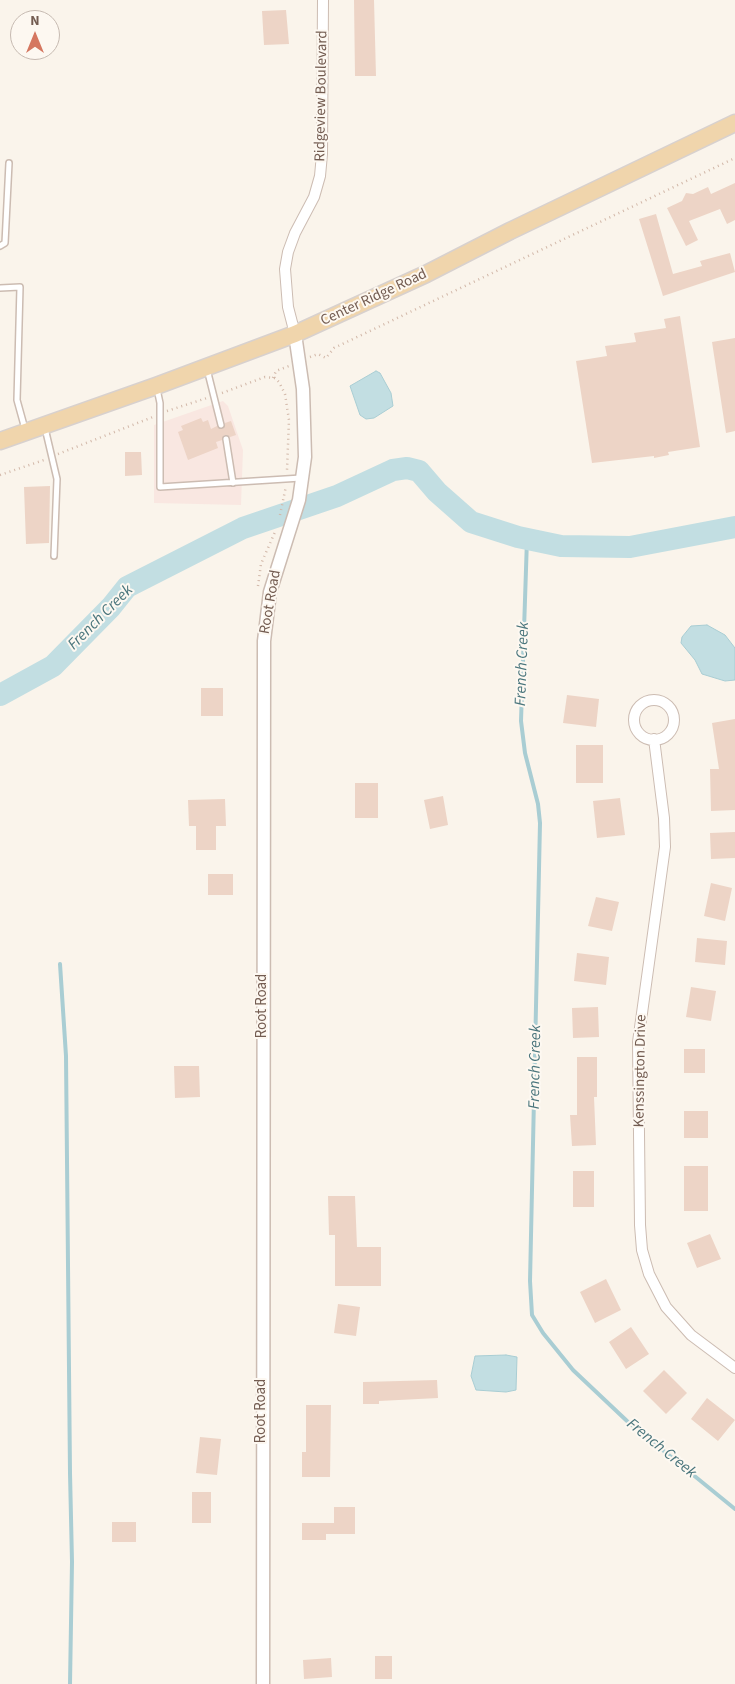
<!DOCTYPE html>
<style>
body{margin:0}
#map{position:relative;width:735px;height:1684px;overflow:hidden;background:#faf4eb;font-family:"Source Sans 3",sans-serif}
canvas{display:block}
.north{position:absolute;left:10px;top:10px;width:50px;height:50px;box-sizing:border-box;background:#fdf8f1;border:1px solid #c6bab1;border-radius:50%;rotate:0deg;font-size:14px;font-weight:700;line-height:20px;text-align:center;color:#735c51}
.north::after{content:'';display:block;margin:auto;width:18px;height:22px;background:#d57760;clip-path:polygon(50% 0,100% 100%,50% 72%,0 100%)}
</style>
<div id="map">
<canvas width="735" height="1684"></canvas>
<div class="north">N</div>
</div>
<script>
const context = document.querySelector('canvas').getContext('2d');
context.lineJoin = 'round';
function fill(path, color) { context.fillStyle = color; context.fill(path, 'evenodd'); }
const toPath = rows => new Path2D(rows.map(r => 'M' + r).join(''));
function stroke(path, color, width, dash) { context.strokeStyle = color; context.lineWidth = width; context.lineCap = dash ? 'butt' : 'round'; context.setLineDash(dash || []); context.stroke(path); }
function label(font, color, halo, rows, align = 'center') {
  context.font = font + ' "Source Sans 3",sans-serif'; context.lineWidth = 4; context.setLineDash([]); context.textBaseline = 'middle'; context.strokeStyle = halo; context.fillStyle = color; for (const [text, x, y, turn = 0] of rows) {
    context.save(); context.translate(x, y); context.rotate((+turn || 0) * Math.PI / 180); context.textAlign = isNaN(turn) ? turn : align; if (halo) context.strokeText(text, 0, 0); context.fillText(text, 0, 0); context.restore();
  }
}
fill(toPath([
 [223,401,228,406,243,450,241,505,154,503,154,425]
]), '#f9e7e1');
const water = toPath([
 [376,371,380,373,391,393,393,406,374,418,366,419,360,415,350,386,376,371],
 [707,625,725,635,735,648,735,680,725,681,702,674,695,660,681,643,682,637,691,626,707,625],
 [506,1355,517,1357,516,1390,506,1392,476,1390,471,1376,475,1356,506,1355]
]);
fill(water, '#c2dee2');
stroke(water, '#a9cdd3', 1);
stroke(toPath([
 [527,539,521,721,525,753,538,804,540,823,530,1281,532,1315,543,1333,573,1370,627,1421,735,1509],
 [60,964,66,1056,70,1473,72,1562,70,1684]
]), '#a9cdd3', 4);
stroke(toPath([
 [0,695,53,666,111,607,127,587,243,528,337,496,393,470,407,468,419,471,437,492,471,522,518,537,561,546,630,547,735,527]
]), '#c2dee2', 22);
fill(toPath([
 [354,0,374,0,376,76,355,76],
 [286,10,289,44,264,45,262,11],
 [735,183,735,220,727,224,720,209,689,221,698,240,686,246,667,208,682,201,686,193,693,194,708,187,711,194],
 [656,214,673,274,702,266,700,261,730,253,735,272,663,296,639,219],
 [680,316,700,447,668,452,669,455,654,458,654,456,592,463,576,361,607,356,605,346,636,342,634,333,666,328,664,319],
 [735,338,735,431,726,433,712,342],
 [201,418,203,422,208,420,211,429,217,426,223,429,225,423,231,421,236,435,230,437,224,435,222,440,216,442,218,448,188,460,178,432,183,430,181,426],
 [125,452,141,452,142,475,125,476],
 [50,486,49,543,26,544,24,487],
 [201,688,223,688,223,716,201,716],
 [567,695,599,699,596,727,563,723],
 [735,719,735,810,711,811,710,769,719,769,712,723],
 [576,745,603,745,603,783,576,783],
 [355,783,378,783,378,818,355,818],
 [443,796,448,825,430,829,424,800],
 [620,798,625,835,597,838,593,801],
 [225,799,226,826,216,826,216,850,196,850,196,826,189,826,188,800],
 [735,832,735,858,711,859,710,833],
 [208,874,233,874,233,895,208,895],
 [711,883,732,888,725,921,704,916],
 [596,897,619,902,612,931,588,926],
 [697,938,727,941,725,965,695,962],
 [577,953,609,957,606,985,574,981],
 [691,987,716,991,711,1021,686,1017],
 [598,1007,599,1037,573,1038,572,1008],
 [684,1049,705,1049,705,1073,684,1073],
 [577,1057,597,1057,597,1097,594,1097,596,1145,572,1146,570,1115,577,1115],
 [174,1066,199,1066,200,1097,175,1098],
 [684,1111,708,1111,708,1138,684,1138],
 [684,1166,708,1166,708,1211,684,1211],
 [573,1171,594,1171,594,1207,573,1207],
 [328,1196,355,1196,357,1247,381,1247,381,1286,335,1286,335,1235,329,1235],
 [710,1234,721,1259,697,1268,687,1243],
 [606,1279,621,1310,595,1323,580,1292],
 [338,1304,360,1307,356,1336,334,1333],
 [631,1327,649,1354,626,1369,609,1342],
 [664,1370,687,1393,666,1414,643,1391],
 [437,1380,438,1398,379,1401,379,1404,363,1404,363,1382],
 [707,1398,735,1420,718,1441,691,1419],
 [306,1405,331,1405,330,1477,302,1477,302,1452,306,1452],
 [200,1437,221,1439,217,1475,196,1473],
 [192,1492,211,1492,211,1523,192,1523],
 [334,1507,355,1507,355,1534,326,1534,326,1540,302,1540,302,1523,334,1523],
 [112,1522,136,1522,136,1542,112,1542],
 [375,1656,392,1656,392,1679,375,1679],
 [331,1658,332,1677,304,1679,303,1660]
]), '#edd4c6');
const service = toPath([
 [0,246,5,243,9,163],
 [0,288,20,287,17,400,25,429],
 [207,369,221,425],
 [157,389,160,403,160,487,301,478],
 [45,428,57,479,54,556],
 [226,439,233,483]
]);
const minor = toPath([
 [295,334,288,307,285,269,288,252,295,233,314,197,320,176,322,154,323,0],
 '634 720a20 20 0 1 1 40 0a20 20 0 1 1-40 0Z',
 [654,739,664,818,665,847,638,1042,640,1225,642,1250,649,1274,666,1307,691,1335,735,1368]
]);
const tertiary = toPath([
 [263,1684,264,641,270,592,299,500,305,457,303,389,295,334]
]);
const primary = toPath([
 [0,441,156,386,295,334,426,274,510,231,735,123]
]);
stroke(service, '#ccbcb2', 8);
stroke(minor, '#ccbcb2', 12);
stroke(tertiary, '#ccbcb2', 15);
stroke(primary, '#d8d1ce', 19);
stroke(toPath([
 [310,357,318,354,326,358,334,348,735,158],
 [273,378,276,371,289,366],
 [222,393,265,377,275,378,279,382,285,394,289,420,287,470],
 [167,411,207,398],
 [58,454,153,417],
 [0,475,44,460],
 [280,515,286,486],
 [258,586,261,564,275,532]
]), '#d2b8a9', 2.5, [1, 4]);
stroke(service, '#fff', 5);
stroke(minor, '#fff', 10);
stroke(tertiary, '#fff', 12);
stroke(primary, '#f0d5ac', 16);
label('15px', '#735c51', '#fdf8f1', [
 ["Ridgeview Boulevard",322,96,-89],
 ["Center Ridge Road",374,298,-25],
 ["Root Road",271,602,-80],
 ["Root Road",263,1006,-90],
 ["Kenssington Drive",641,1071,-89],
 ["Root Road",262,1411,-90]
]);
label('italic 16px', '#4a757c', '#fdf8f1', [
 ["French Creek",101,618,-45],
 ["French Creek",523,664,-88],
 ["French Creek",536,1067,-89],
 ["French Creek",661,1449,39]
]);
</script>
